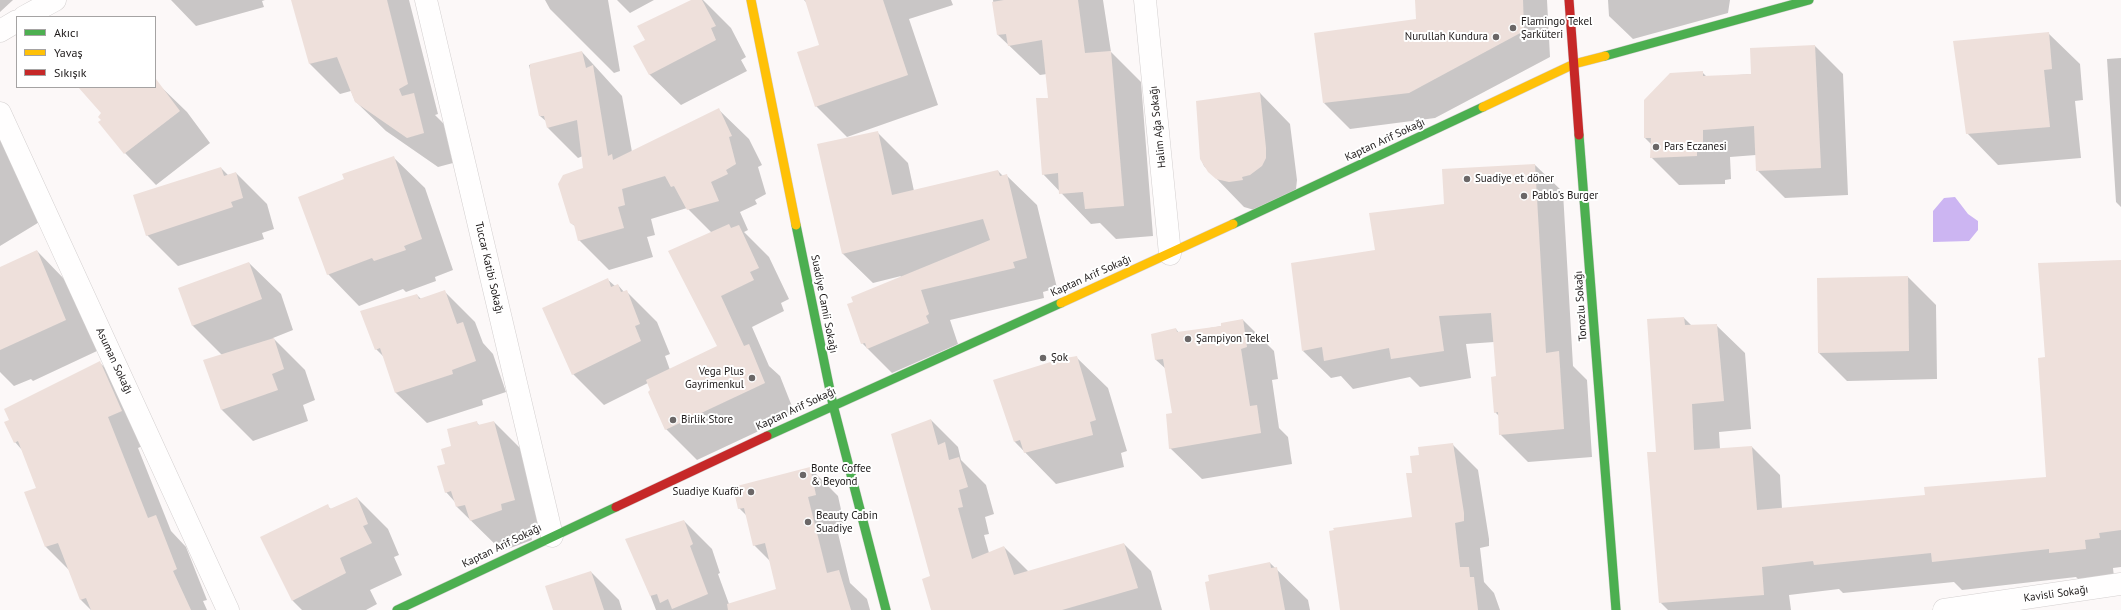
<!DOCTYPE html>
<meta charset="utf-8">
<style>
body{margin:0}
#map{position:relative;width:2121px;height:610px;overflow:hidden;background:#fcf8f8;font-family:"PT Sans",sans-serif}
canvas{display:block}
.legend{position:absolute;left:16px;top:16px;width:140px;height:72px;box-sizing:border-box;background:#fff;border:1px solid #a5a3a3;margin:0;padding:5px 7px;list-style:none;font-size:12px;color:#1d1919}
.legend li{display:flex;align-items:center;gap:8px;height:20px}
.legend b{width:20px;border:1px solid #a5a3a3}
</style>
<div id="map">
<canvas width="2121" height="610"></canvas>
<ul class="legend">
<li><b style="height:5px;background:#4caf50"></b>Akıcı</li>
<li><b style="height:5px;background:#ffc107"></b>Yavaş</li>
<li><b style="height:5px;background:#c62828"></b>Sıkışık</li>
</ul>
</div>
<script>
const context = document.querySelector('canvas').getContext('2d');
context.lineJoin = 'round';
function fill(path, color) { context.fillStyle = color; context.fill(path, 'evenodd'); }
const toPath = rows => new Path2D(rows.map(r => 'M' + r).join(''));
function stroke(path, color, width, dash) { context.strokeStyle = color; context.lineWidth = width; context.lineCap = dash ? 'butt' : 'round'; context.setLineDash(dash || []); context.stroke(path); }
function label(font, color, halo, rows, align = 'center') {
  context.font = font + ' "PT Sans",sans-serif'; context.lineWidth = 4; context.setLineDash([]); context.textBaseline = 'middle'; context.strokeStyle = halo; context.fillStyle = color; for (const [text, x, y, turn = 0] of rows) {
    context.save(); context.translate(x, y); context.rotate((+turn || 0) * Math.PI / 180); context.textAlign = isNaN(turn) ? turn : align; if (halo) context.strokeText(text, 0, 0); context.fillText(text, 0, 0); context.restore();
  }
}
fill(toPath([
 [1955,197,1968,214,1978,221,1978,230,1969,241,1933,242,1933,211,1944,198]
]), '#ccb5f2');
fill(toPath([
 [0,0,13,0,0,12],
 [171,0,265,0,262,1,264,7,196,26],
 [292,0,409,0,438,114,435,115,444,124,453,163,438,167,386,131,355,101,351,91,340,94,310,64],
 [545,0,608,0,620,71,614,73,550,9],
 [617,0,654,0,630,13],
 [693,0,703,0,731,28,746,57,741,60,747,71,681,105,649,74,646,40],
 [804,0,951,0,953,5,909,19,938,105,847,137,816,106,821,45,807,3],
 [993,0,1103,0,1111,52,1141,82,1153,236,1116,239,1100,223,1091,224,1043,174,1049,98,1047,74,1040,75,998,35],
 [1416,0,1547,0,1550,57,1435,118,1350,129,1324,103,1417,20],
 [1608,0,1730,0,1728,13,1633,39,1609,16],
 [2048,33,2080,64,2083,100,2075,101,2081,158,1998,165,1967,133],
 [1815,46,1843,74,1848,195,1785,198,1757,170,1756,155,1730,157,1731,179,1725,180,1725,184,1679,185,1651,157,1652,145,1645,138,1702,72,1707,77,1752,74],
 [582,52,622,96,632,152,719,110,749,139,762,165,758,167,766,194,755,200,757,204,740,212,748,230,744,232,769,257,789,299,781,303,784,311,752,327,769,366,780,376,795,414,697,460,666,429,648,383,604,405,573,374,607,279,615,286,618,285,624,292,626,291,657,322,670,354,665,356,670,370,719,347,712,233,687,208,651,219,655,235,647,237,653,257,609,270,579,240,576,227,571,223,584,169,583,156,578,158,548,128,547,122,540,116,529,65],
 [2121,58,2121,207,2116,202,2107,59],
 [155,81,187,112,210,143,156,185,125,153,102,120,102,113,88,87,155,87],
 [1260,93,1290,124,1297,180,1296,189,1261,212,1244,207,1213,175,1204,166,1201,159],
 [878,133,908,163,914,191,998,171,1003,176,1006,175,1037,205,1057,288,1043,292,1044,298,950,320,958,344,892,373,862,343,901,276,873,283,842,253],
 [0,140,26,183,21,186,41,221,0,246],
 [393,157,425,188,453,270,435,277,436,281,406,292,403,289,359,306,328,274,345,180],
 [1535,165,1563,192,1573,366,1587,380,1592,457,1528,462,1500,434,1499,416,1495,412,1497,377,1494,342,1466,344,1471,378,1420,387,1410,377,1353,389,1341,376,1331,378,1303,351,1376,251,1445,205],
 [221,168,228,175,236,173,267,204,274,229,262,233,264,239,178,266,147,235],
 [37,251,68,283,97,351,33,381,31,379,14,386,0,372,0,268],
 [2121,261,2121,567,2113,568,2114,577,2079,580,2076,577,1962,590,1954,582,1843,593,1839,589,1789,595,1791,610,1668,610,1660,602,1658,453,1684,318,1692,326,1716,325,1745,353,1751,429,1719,432,1720,449,1752,447,1780,475,1782,509,1926,496,2047,478,2046,358],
 [249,263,281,294,293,330,273,338,305,370,315,400,303,405,308,421,253,441,222,410,205,360,222,355,192,325],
 [1908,277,1936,305,1937,379,1847,381,1819,353],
 [444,291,475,322,483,343,493,354,506,392,482,400,483,405,427,423,396,393,385,358,376,349,417,295,421,299],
 [1243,320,1274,351,1278,379,1272,380,1279,428,1288,437,1292,464,1202,479,1170,448,1173,413,1166,369,1156,360,1152,335,1176,329,1179,333,1222,326],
 [1076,357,1108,388,1127,451,1121,453,1124,467,1056,484,1015,442,994,381],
 [100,363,131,393,152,442,138,448,171,531,186,547,207,600,203,601,207,610,91,610,81,600,69,570,46,547,26,493,38,488,22,450,15,442],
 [931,420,958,447,961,460,986,485,994,514,985,517,989,534,984,535,989,553,1004,547,1029,572,1124,544,1151,571,1162,610,932,610],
 [476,422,480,426,494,422,525,453,545,531,531,535,532,540,502,551,457,507,455,502,446,492,446,464,452,447],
 [1453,445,1478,470,1489,539,1489,546,1480,548,1484,582,1494,593,1500,610,1341,610,1413,518,1413,473,1420,456],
 [810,468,838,496,844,523,836,525,850,583,867,599,870,610,656,610,639,566,684,521,712,549,720,573,718,574,729,604,777,590,771,562,754,545,747,516,739,508],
 [357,498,388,529,399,555,394,557,402,575,370,590,377,604,366,610,302,610,293,601,262,538,327,506,331,509],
 [1270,563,1308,600,1310,610,1211,610],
 [591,572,619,600,622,610,554,610]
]), '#0003');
fill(toPath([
 [291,0,387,0,408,84,399,89,402,96,414,93,424,133,407,138,355,102,337,57,309,64],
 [691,0,702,0,716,26,711,28,716,40,649,75,633,46,645,40,637,26],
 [805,0,883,0,908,75,815,107,797,52,819,45],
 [1004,0,1078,0,1085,53,1111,51,1124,206,1085,209,1083,192,1059,194,1058,173,1042,175,1036,98,1048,98,1042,40,1008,46,1006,34,997,35,992,2],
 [1415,0,1523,0,1524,31,1409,93,1323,103,1314,33,1416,19],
 [2049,32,2052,69,2044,70,2050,127,1966,134,1953,41],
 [1815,45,1821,168,1756,171,1754,126,1703,130,1703,151,1697,152,1697,156,1650,158,1651,138,1644,138,1644,100,1670,73,1703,71,1703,76,1751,74,1750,48],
 [582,51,586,68,593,65,608,156,612,154,613,160,719,108,732,136,729,137,736,164,726,170,728,174,711,182,719,201,687,210,674,186,671,187,665,176,622,189,625,205,618,207,624,228,578,241,574,225,570,223,558,184,563,175,583,168,577,120,547,128,544,116,539,116,530,74,530,64],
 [156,79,180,111,124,154,98,122,101,120,98,117,101,113,78,87,155,87],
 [1260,92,1266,148,1266,158,1262,166,1250,175,1242,177,1243,180,1229,182,1216,179,1208,172,1200,159,1196,101],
 [878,131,892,195,998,170,1000,176,1007,174,1027,258,1013,262,1015,268,921,290,929,314,926,316,929,323,867,349,865,343,861,344,847,304,853,302,851,297,990,240,983,219,842,254,817,144],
 [394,156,422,239,404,246,406,250,374,261,372,258,327,275,298,197,344,179,342,174],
 [1535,164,1546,353,1559,351,1564,429,1499,435,1498,412,1494,413,1491,377,1496,376,1491,313,1439,316,1444,351,1391,359,1389,348,1324,361,1322,347,1302,351,1291,263,1375,250,1369,213,1444,204,1442,169],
 [221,167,224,176,236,172,243,198,231,202,233,207,146,236,133,195],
 [729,224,731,228,739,225,759,268,750,272,754,280,721,296,744,346,749,344,765,383,665,430,648,392,650,390,646,380,717,346,668,251],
 [37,250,66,320,0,350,0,267],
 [2121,260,2121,530,2099,533,2100,538,2085,540,2086,549,2049,553,2049,549,1932,562,1931,553,1814,565,1813,561,1762,567,1764,595,1659,603,1647,452,1656,452,1647,319,1684,317,1685,325,1717,324,1724,401,1692,404,1694,450,1752,446,1757,510,1925,495,1924,487,2046,477,2038,358,2045,357,2038,263],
 [249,262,262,299,192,326,178,288],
 [1908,276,1909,351,1818,353,1817,278],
 [608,278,611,287,618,284,621,292,627,290,640,324,635,326,641,341,572,375,542,308],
 [445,290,457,324,463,322,476,361,452,370,453,374,395,393,380,348,375,350,360,311,417,294,419,299],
 [1243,319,1247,347,1241,349,1250,406,1257,405,1261,433,1169,449,1166,414,1172,413,1163,359,1155,360,1151,334,1176,328,1177,332,1221,326,1221,323],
 [274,338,284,369,272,374,278,390,221,410,203,360],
 [1077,356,1096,420,1090,422,1093,435,1024,453,1020,440,1014,442,993,380,1060,359],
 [100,361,122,411,108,417,148,518,156,515,177,569,173,571,191,610,91,610,86,598,80,600,58,543,45,547,24,492,36,488,18,441,14,443,4,422,9,420,4,409],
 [931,419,938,445,945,442,949,460,959,457,968,487,959,490,963,507,958,508,972,559,1004,546,1014,575,1124,543,1138,588,1062,610,931,610,922,579,930,576,891,434],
 [477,421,478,425,494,421,515,500,501,504,502,510,470,521,465,505,456,507,451,491,445,493,437,466,445,464,441,449,451,446,447,429],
 [1453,443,1464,513,1464,521,1455,523,1460,567,1469,567,1470,577,1474,577,1478,610,1340,610,1329,531,1334,530,1333,528,1412,517,1406,473,1412,473,1410,456,1419,455,1418,447],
 [810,467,816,495,808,497,827,573,839,570,851,610,728,610,727,604,776,589,765,543,753,546,744,508,738,509,733,487],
 [357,497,368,524,363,526,372,543,340,558,346,573,292,601,260,537,328,504,330,509],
 [684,520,693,544,690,546,708,594,672,609,668,599,660,603,657,594,650,596,625,539],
 [1270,562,1271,568,1277,567,1285,610,1210,610,1205,582,1209,581,1208,575],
 [591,571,604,610,553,610,545,586]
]), '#eee0db');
const street = toPath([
 [426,0,552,536],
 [1145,0,1170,254],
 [24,17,55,0],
 [0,31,17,21],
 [0,113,228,610],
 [1944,610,2121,584]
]);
const fast = toPath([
 [1605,56,1809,0],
 [1579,135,1616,610],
 [1233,224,1483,107],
 [796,225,833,405,886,610],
 [767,436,1061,303],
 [397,610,616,507]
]);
const slow = toPath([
 [751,0,796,225],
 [1483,107,1574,64,1605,56],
 [1061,303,1233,224]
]);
const jam = toPath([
 [1569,0,1579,135],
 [616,507,767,436]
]);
stroke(street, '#d4d0d0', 23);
stroke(fast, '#d4d0d0', 10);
stroke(slow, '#d4d0d0', 10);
stroke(jam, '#d4d0d0', 10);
stroke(street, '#fffefe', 22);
stroke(fast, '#4caf50', 9);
stroke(slow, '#ffc107', 9);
stroke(jam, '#c62828', 9);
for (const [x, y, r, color] of [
 [1513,28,4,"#6b6767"],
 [1496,37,4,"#6b6767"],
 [1656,147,4,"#6b6767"],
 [1467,179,4,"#6b6767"],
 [1524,196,4,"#6b6767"],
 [1188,339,4,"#6b6767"],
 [1043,358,4,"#6b6767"],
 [752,378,4,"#6b6767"],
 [673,420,4,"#6b6767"],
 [803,475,4,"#6b6767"],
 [751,492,4,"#6b6767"],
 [808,522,4,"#6b6767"]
]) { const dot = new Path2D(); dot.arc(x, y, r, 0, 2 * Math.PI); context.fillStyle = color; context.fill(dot); stroke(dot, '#fff', 1.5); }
label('11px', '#1d1919', '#fff', [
 ["Flamingo Tekel",1521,22],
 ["Şarküteri",1521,35],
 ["Nurullah Kundura",1488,37,"right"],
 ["Pars Eczanesi",1664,147],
 ["Suadiye et döner",1475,179],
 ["Pablo's Burger",1532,196],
 ["Şampiyon Tekel",1196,339],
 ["Şok",1051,358],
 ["Vega Plus",744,372,"right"],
 ["Gayrimenkul",744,385,"right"],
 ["Birlik Store",681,420],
 ["Bonte Coffee",811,469],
 ["& Beyond",811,482],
 ["Suadiye Kuaför",743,492,"right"],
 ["Beauty Cabin",816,516],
 ["Suadiye",816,529]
], 'left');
label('11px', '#1d1919', '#fff', [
 ["Halim Ağa Sokağı",1158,127,-96],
 ["Kaptan Arif Sokağı",1385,140,-25],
 ["Tuccar Katibi Sokağı",489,268,77],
 ["Kaptan Arif Sokağı",1091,276,-24],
 ["Suadiye Camii Sokağı",824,304,79],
 ["Tonozlu Sokağı",1581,306,-94],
 ["Asuman Sokağı",114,361,65],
 ["Kaptan Arif Sokağı",796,409,-25],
 ["Kaptan Arif Sokağı",502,546,-26],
 ["Kavisli Sokağı",2056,594,-8]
]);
</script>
